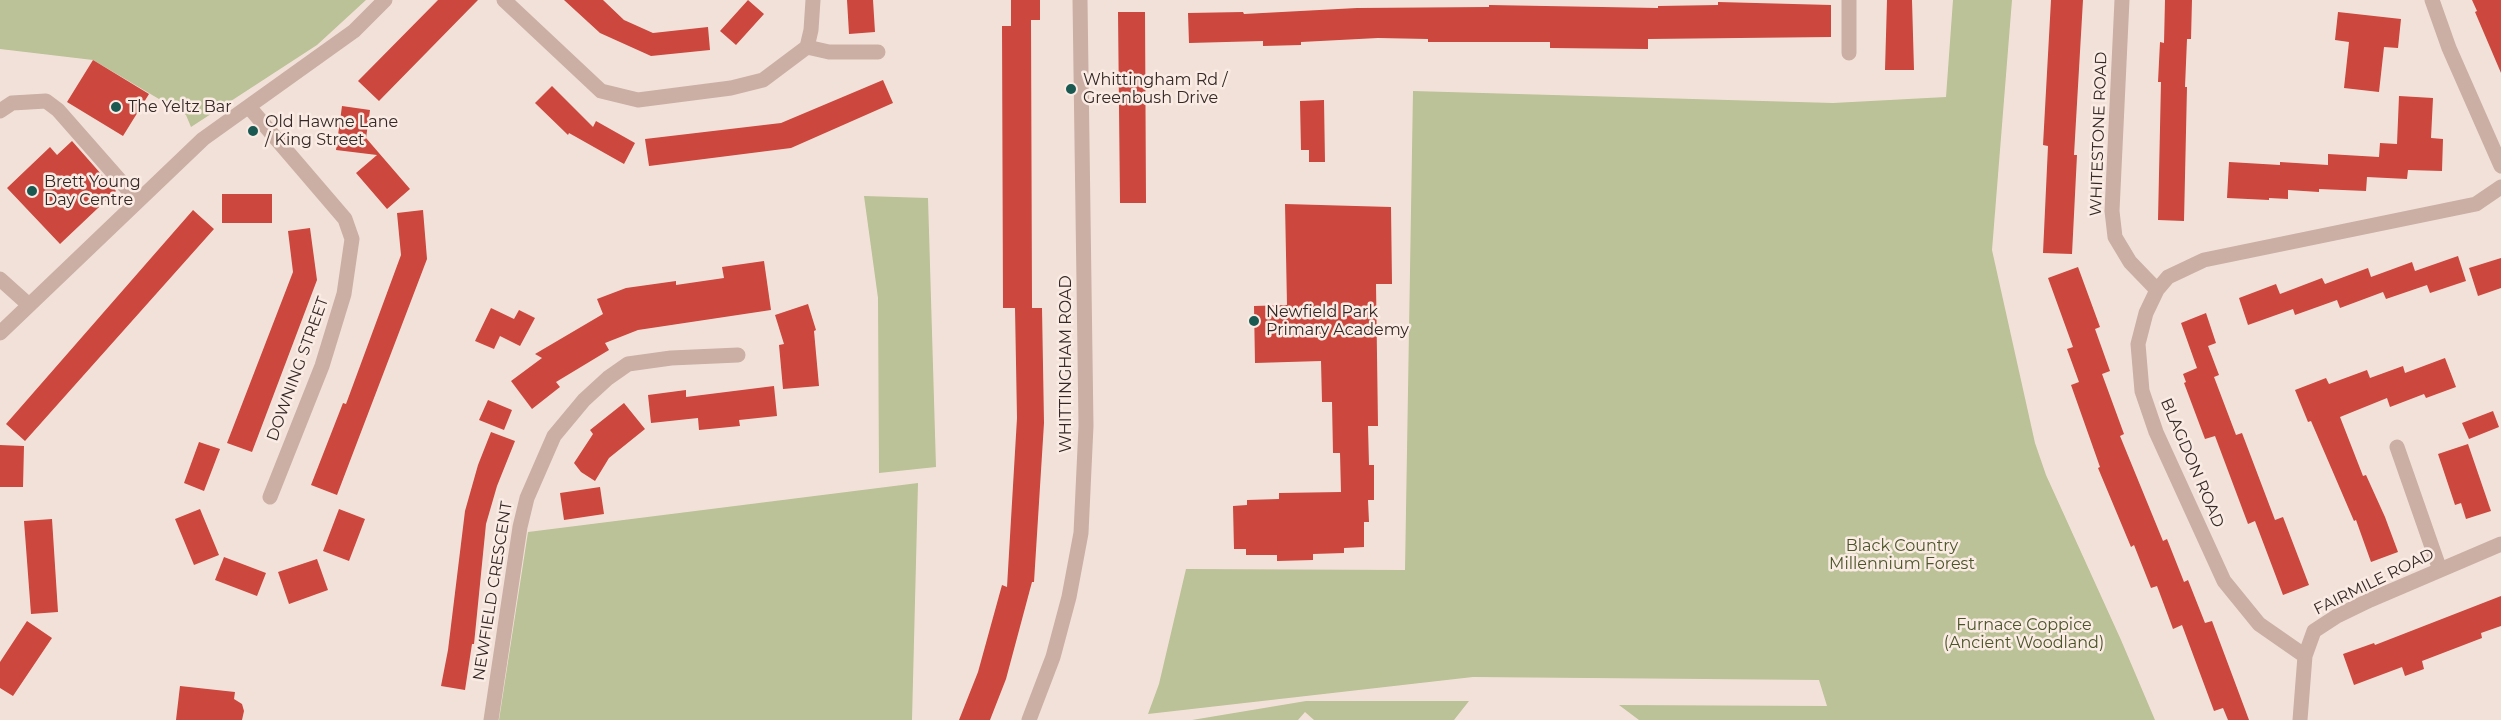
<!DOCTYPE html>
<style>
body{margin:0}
canvas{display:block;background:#f2e1d8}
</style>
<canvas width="2501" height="720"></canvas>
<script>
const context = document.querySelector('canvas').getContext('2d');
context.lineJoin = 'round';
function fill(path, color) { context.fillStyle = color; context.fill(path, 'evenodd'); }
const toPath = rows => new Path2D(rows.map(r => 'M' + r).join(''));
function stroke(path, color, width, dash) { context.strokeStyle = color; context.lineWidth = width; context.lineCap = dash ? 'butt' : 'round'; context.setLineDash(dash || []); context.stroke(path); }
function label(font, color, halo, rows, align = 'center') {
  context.font = font + ' Montserrat,sans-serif'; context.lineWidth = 5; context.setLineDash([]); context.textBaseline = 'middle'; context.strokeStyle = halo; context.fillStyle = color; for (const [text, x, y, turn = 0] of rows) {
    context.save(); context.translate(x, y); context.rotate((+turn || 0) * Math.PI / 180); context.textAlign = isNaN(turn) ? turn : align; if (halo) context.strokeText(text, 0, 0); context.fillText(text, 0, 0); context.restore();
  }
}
fill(toPath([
 [0,0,366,0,317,45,191,127,186,115,93,60,0,49],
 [1953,0,2012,0,1992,250,2035,443,2046,475,2121,640,2155,720,1639,720,1619,705,1827,706,1819,680,1473,677,1148,714,1159,684,1186,569,1405,570,1413,91,1833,103,1946,97],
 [864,196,928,198,936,467,879,473,878,298],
 [918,483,912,720,499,720,528,532],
 [1306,701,1469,701,1454,720,1314,720,1305,712,1298,720,1192,720]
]), '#bbc297');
fill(toPath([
 [438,0,478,0,379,101,358,81],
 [564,0,603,0,624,20,653,33,708,27,710,50,651,56,600,33],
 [748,0,764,14,736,45,720,31],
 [847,0,873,0,875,32,849,34],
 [1011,0,1040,0,1040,20,1031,20,1032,308,1042,308,1044,423,1034,582,1032,582,1006,679,990,720,959,720,978,672,1002,585,1007,587,1017,418,1015,308,1003,308,1002,26,1011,26],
 [1887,0,1912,0,1914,70,1885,70],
 [2051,0,2083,0,2074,155,2077,155,2072,254,2043,253,2048,146,2043,145],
 [2165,0,2192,0,2191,39,2187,39,2185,87,2187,87,2184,221,2158,220,2161,82,2158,82,2160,42,2164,43],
 [2472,0,2501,0,2501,73,2475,12,2477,11],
 [1718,2,1831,5,1831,37,1648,39,1648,49,1550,48,1550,42,1428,42,1428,39,1378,38,1301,42,1301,45,1263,46,1263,41,1189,43,1188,13,1243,12,1244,14,1357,8,1489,7,1489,5,1658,8,1658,6,1718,5],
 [1118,12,1145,12,1146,203,1120,203],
 [2338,12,2401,19,2398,48,2384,47,2379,92,2344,88,2349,42,2335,40],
 [93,60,149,94,123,136,67,102],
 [883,80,893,103,791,148,649,166,645,139,781,123],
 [552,86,593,127,596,121,635,143,624,164,569,133,568,135,535,103],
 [2399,96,2433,98,2431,138,2443,139,2442,171,2408,170,2407,179,2367,177,2366,191,2319,189,2319,192,2288,190,2288,199,2269,198,2269,200,2227,198,2229,162,2280,165,2280,162,2328,165,2328,154,2379,157,2380,143,2397,144],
 [1324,100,1325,162,1309,162,1309,150,1301,150,1300,101],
 [342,106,370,110,366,138,410,189,387,209,356,173,377,155,336,150],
 [72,141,116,191,60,244,7,188,50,147,57,155],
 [222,194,272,194,272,223,222,223],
 [1285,204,1391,207,1392,284,1376,284,1378,426,1368,426,1369,465,1374,465,1374,500,1368,500,1369,522,1364,522,1364,547,1344,548,1344,553,1313,554,1313,560,1277,561,1277,555,1246,555,1246,549,1234,549,1233,506,1247,505,1247,500,1279,499,1279,493,1341,492,1340,453,1333,453,1332,402,1322,402,1321,361,1255,363,1254,306,1287,305],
 [193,210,214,229,25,441,6,424],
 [423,210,427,259,337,495,311,485,343,403,346,404,401,255,397,213],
 [310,228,317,280,252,452,227,443,293,272,288,231],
 [2458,256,2466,281,2430,293,2427,285,2386,299,2383,292,2340,308,2337,300,2295,315,2293,309,2248,325,2239,298,2276,284,2280,294,2322,278,2325,284,2368,268,2371,277,2412,262,2415,271],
 [2501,258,2501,288,2478,296,2469,268],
 [764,261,771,310,638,330,605,343,609,350,556,382,560,387,532,409,511,381,542,358,535,354,603,314,597,299,626,288,676,281,676,285,724,278,722,267],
 [2078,267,2100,327,2095,329,2110,371,2102,374,2124,434,2120,436,2163,541,2167,539,2184,582,2188,580,2205,623,2212,621,2249,720,2228,720,2223,708,2214,711,2182,625,2173,629,2157,586,2151,588,2134,545,2131,547,2098,468,2100,467,2071,385,2079,382,2067,349,2073,347,2048,278],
 [808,304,816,330,814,331,819,386,783,389,779,345,784,344,775,315],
 [491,308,514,319,519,310,535,318,520,346,500,336,494,349,475,341],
 [2206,313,2216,343,2208,346,2219,375,2214,377,2236,435,2242,433,2275,520,2283,517,2309,585,2283,595,2255,521,2248,524,2215,436,2205,439,2184,383,2186,382,2183,374,2197,368,2181,323],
 [2445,358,2456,387,2426,398,2424,394,2390,407,2387,398,2340,417,2363,476,2366,475,2385,517,2398,552,2371,562,2356,520,2354,521,2311,421,2308,422,2295,390,2326,378,2329,384,2367,370,2370,378,2403,366,2405,373],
 [774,386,777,416,739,420,740,426,699,430,698,418,651,423,648,395,686,390,686,397],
 [488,400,512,410,504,430,479,420],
 [624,403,645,429,609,458,595,481,581,472,574,463,593,434,590,430],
 [2493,411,2499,427,2469,439,2462,423],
 [491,432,515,441,497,486,486,524,474,644,472,644,465,690,441,686,448,650,465,511,478,465],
 [199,442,220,449,204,491,184,483],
 [2468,444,2491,511,2466,519,2461,503,2455,505,2438,454],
 [0,445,24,446,23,487,0,487],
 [600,487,604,514,564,520,560,493],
 [200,509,219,555,194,565,175,519],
 [339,509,365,519,349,561,323,551],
 [52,519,58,612,31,614,24,521],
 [224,557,266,573,257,596,215,580],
 [317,559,328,590,289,604,278,572],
 [2501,596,2501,626,2481,633,2482,638,2422,661,2424,669,2405,676,2402,667,2354,685,2343,654,2374,643,2375,645],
 [27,621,52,638,13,696,0,688,0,662],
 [180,686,235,692,234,699,242,704,244,711,242,720,176,720]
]), '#cc473d');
stroke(toPath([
 [504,0,601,91,638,100,731,88,763,80,807,47,811,30,813,0],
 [2122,0,2112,211,2115,237,2130,262,2157,290],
 [2432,0,2449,48,2501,166],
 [807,47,829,52,878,52],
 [1849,53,1849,0],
 [249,107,345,219,352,239,344,294,322,366,270,497],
 [0,111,12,103,46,101,58,110,138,201],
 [0,279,29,305],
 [0,333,203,139,354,31,385,0],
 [2397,447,2440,570],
 [2305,656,2259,624,2224,581,2156,432,2142,391,2138,344,2146,313,2157,290,2168,277,2204,260,2476,204,2501,187],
 [491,720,520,527,527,498,554,436,584,400,608,378,628,364,671,358,738,355],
 [1029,720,1053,657,1069,597,1081,533,1086,426,1080,0],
 [2300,720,2305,656,2314,631,2337,616,2370,600,2501,544]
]), '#cbafa4', 15);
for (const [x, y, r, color] of [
 [1071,89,6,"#1a5852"],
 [116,107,6,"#1a5852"],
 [253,131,6,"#1a5852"],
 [32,191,6,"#1a5852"],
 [1254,321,6,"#1a5852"]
]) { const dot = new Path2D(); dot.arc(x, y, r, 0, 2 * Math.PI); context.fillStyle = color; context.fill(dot); stroke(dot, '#faece4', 2); }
label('16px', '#352826', '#faece4', [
 ["Whittingham Rd /",1083,80],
 ["Greenbush Drive",1083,98],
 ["The Yeltz Bar",128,107],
 ["Old Hawne Lane",265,122],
 ["/ King Street",265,140],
 ["Brett Young",44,182],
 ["Day Centre",44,200],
 ["Newfield Park",1266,312],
 ["Primary Academy",1266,330]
], 'left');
label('16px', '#352826', '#faece4', [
 ["WHITESTONE ROAD",2099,134,-88],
 ["WHITTINGHAM ROAD",1066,364,-90],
 ["DOWNING STREET",298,369,-70],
 ["BLAGDON ROAD",2192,463,67],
 ["FAIRMILE ROAD",2374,582,-26],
 ["NEWFIELD CRESCENT",493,591,-81]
]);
label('16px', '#4c5528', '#faece4', [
 ["Black Country",1902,546],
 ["Millennium Forest",1902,564],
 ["Furnace Coppice",2024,625],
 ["(Ancient Woodland)",2024,643]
]);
</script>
